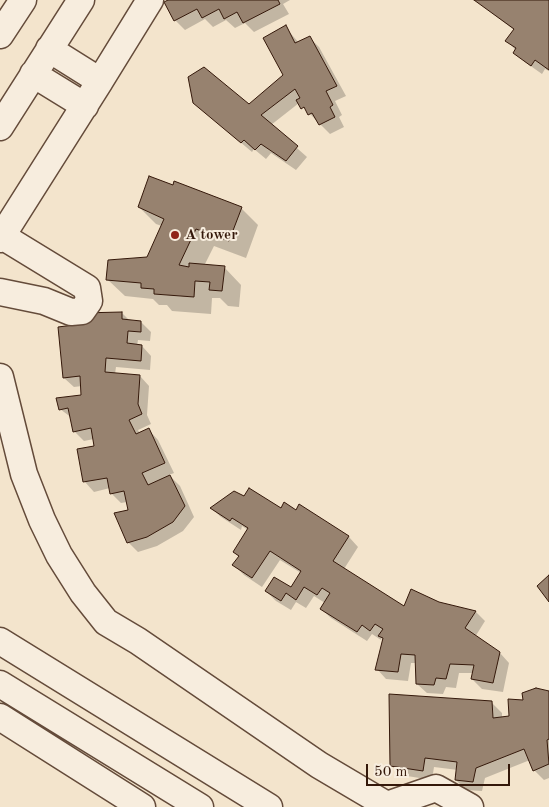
<!DOCTYPE html>
<style>
body{margin:0}
#map{position:relative;width:549px;height:807px;overflow:hidden;background:#f3e4cc;font-family:"Old Standard TT",serif}
canvas{display:block}
.scale{position:absolute;left:366px;top:764px;width:144px;height:22px;box-sizing:border-box;border:2px solid #34180a;border-top:0;padding-left:6px;font-size:15px;line-height:18px;white-space:nowrap;color:#34180a;-webkit-text-stroke:4px #f7edde;paint-order:stroke}
</style>
<div id="map">
<canvas width="549" height="807"></canvas>
<div class="scale">50 m</div>
</div>
<script>
const context = document.querySelector('canvas').getContext('2d');
context.lineJoin = 'round';
function fill(path, color) { context.fillStyle = color; context.fill(path, 'evenodd'); }
const toPath = rows => new Path2D(rows.map(r => 'M' + r).join(''));
function stroke(path, color, width, dash) { context.strokeStyle = color; context.lineWidth = width; context.lineCap = dash ? 'butt' : 'round'; context.setLineDash(dash || []); context.stroke(path); }
function label(font, color, halo, rows, align = 'center') {
  context.font = font + ' "Old Standard TT",serif'; context.lineWidth = 4; context.setLineDash([]); context.textBaseline = 'middle'; context.strokeStyle = halo; context.fillStyle = color; for (const [text, x, y, turn = 0] of rows) {
    context.save(); context.translate(x, y); context.rotate((+turn || 0) * Math.PI / 180); context.textAlign = isNaN(turn) ? turn : align; if (halo) context.strokeText(text, 0, 0); context.fillText(text, 0, 0); context.restore();
  }
}
fill(toPath([
 [171,0,290,0,283,4,289,14,254,32,245,23,235,28,226,20,213,27,205,19,185,30,175,20,166,3],
 [475,0,549,0,549,71,545,69,542,74,525,62,507,40,514,30],
 [285,27,299,43,309,37,319,47,346,96,335,101,342,115,339,117,344,127,330,134,299,103,271,125,307,157,296,170,271,153,266,159,254,149,252,152,194,103,249,106,284,75],
 [139,207,241,208,258,225,246,258,214,246,204,266,224,267,241,285,239,307,228,306,220,298,212,298,211,314,172,311,167,305,159,305,153,299,125,296,107,279,148,258,162,226,156,224],
 [122,313,130,321,141,322,151,332,150,341,138,340,137,346,142,346,151,356,150,370,116,367,115,374,140,376,149,386,147,415,151,424,138,430,140,434,149,430,158,440,174,473,169,475,180,486,194,517,183,531,157,546,138,552,128,542,129,511,127,502,121,503,111,493,110,488,94,492,85,482,78,450,96,447,94,439,84,441,74,431,72,418,60,409,83,396,82,386,74,387,64,378,74,326],
 [234,492,281,510,296,511,299,506,349,537,358,547,344,569,405,608,439,603,476,612,485,621,475,637,500,653,509,663,503,692,482,689,472,679,473,673,459,673,456,688,446,687,443,694,427,693,417,684,417,663,411,663,408,681,386,679,377,669,384,639,382,637,381,640,372,634,367,641,331,618,321,609,325,603,314,596,306,608,296,602,291,610,276,601,266,591,291,589,301,573,280,560,262,587,244,575,234,565,239,557,234,552,248,530,242,526,241,530,221,517,211,508],
 [549,693,549,778,544,780,534,770,530,760,485,778,482,791,466,790,456,780,458,770,434,767,432,780,401,775,391,765,492,703,502,713,502,718,511,718,525,701]
]), '#0003');
const building = toPath([
 [168,0,278,0,280,4,243,23,237,12,224,19,219,9,202,18,197,9,174,21,164,2,168,0],
 [474,0,549,0,549,70,535,60,531,66,513,53,516,48,505,41,514,29,474,0],
 [286,25,295,43,310,36,337,86,326,91,333,105,330,107,335,117,319,125,312,113,308,115,304,107,301,109,296,100,300,98,295,89,261,115,298,146,286,161,261,144,255,150,244,140,241,143,193,103,188,77,204,67,249,104,283,75,263,38,286,25],
 [149,176,173,185,174,181,242,207,229,241,196,229,179,265,189,267,189,263,225,266,222,291,209,290,210,282,195,281,194,297,154,294,154,289,141,288,141,283,106,280,108,260,147,257,164,219,138,207,149,176],
 [122,312,122,319,141,321,141,332,128,331,127,343,142,345,141,361,106,358,105,372,140,375,138,404,142,414,129,420,136,434,149,428,165,463,142,473,148,485,170,475,185,506,173,522,147,537,127,543,114,513,128,510,124,491,110,494,107,478,83,482,77,449,94,446,91,428,73,432,68,408,59,410,56,398,81,395,80,376,63,378,58,327,74,325,81,313,122,312],
 [249,488,281,508,284,502,296,510,299,504,349,536,333,561,404,606,411,589,439,602,476,611,465,628,500,652,493,683,471,679,474,665,450,664,446,679,436,678,434,685,416,684,415,655,401,654,398,672,375,670,383,638,378,636,383,629,375,624,370,631,362,625,357,632,320,609,330,593,322,588,317,595,304,587,296,600,286,593,281,601,265,591,274,577,291,587,301,571,270,551,252,578,232,565,239,556,233,552,248,528,232,518,230,521,210,508,234,491,244,496,249,488],
 [549,575,549,602,537,586,549,575],
 [536,688,549,691,549,739,547,740,549,764,533,771,524,749,476,768,473,782,455,780,457,762,425,758,423,771,390,766,389,694,492,701,493,718,509,716,508,699,523,700,522,693,536,688]
]);
fill(building, '#97826f');
stroke(building, '#34180a', 1);
const minor = toPath([
 [0,35,23,0],
 [33,74,85,106],
 [100,81,150,0],
 [0,127,81,0],
 [0,239,100,81,49,49],
 [0,292,44,301,71,312,82,311,89,301,87,288,2,236],
 [0,377,24,474,42,520,59,555,83,593,106,622,138,641,319,765,390,807],
 [0,641,269,807],
 [0,684,200,807],
 [0,717,142,807],
 [387,805,436,788,470,807]
]);
stroke(minor, '#644b3a', 29);
stroke(minor, '#f7edde', 26);
for (const [x, y, r, color] of [
 [175,235,5,"#8f2418"]
]) { const dot = new Path2D(); dot.arc(x, y, r, 0, 2 * Math.PI); context.fillStyle = color; context.fill(dot); stroke(dot, '#f7edde', 2); }
label('bold 15px', '#34180a', '#f7edde', [
 ["A tower",185,235]
], 'left');
</script>
